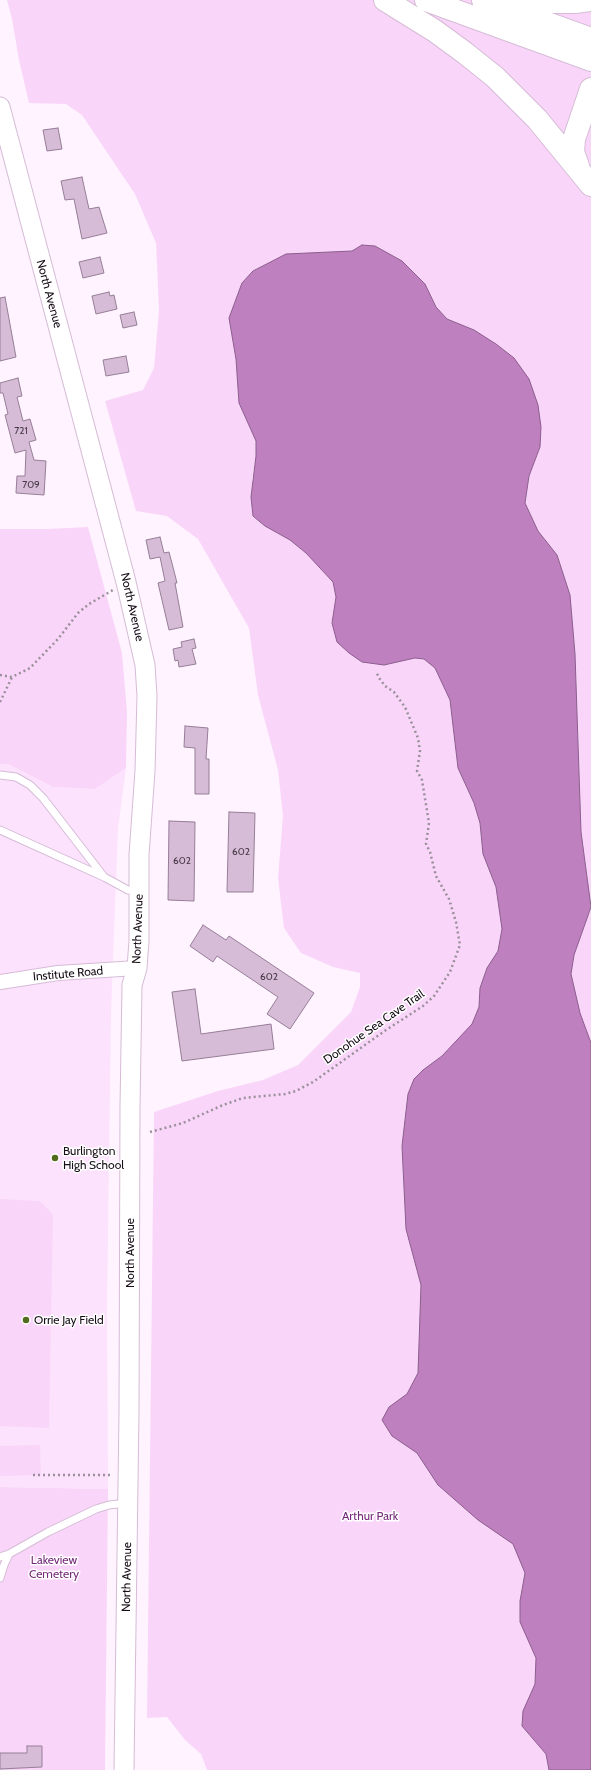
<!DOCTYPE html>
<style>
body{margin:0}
canvas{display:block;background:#fef3fe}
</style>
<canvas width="591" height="1770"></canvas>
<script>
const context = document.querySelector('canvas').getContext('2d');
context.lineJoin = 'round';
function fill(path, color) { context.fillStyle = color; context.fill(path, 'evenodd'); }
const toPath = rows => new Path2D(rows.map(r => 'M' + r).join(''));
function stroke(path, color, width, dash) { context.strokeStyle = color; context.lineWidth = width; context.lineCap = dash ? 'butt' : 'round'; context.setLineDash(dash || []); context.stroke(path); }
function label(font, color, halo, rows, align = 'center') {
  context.font = font + ' Cabin,sans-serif'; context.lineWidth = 3; context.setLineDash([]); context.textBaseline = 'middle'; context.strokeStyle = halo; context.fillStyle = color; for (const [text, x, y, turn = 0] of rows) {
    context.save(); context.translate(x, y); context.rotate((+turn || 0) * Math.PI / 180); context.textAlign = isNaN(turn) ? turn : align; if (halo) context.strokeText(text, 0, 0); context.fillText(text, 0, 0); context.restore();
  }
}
fill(toPath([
 [0,764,8,764,53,787,95,789,126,768,118,828,111,1012,107,1304,108,1489,0,1487]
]), '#fce2fd');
fill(toPath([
 [7,0,591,0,591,907,581,832,578,742,557,555,538,531,525,503,529,476,540,447,514,358,496,344,474,330,447,319,436,307,425,284,402,261,375,246,362,245,352,251,286,254,253,271,229,318,236,359,239,403,256,441,256,456,252,480,265,526,290,540,306,553,333,582,336,597,332,623,384,665,415,658,424,659,435,668,450,700,458,768,474,803,480,823,483,854,496,887,498,900,589,915,591,907,591,1737,532,1737,546,1754,549,1770,207,1770,201,1754,185,1740,167,1717,147,1718,154,1112,218,1091,263,1080,298,1065,351,1012,360,987,360,973,333,967,301,953,284,928,278,878,283,816,278,770,258,695,249,628,198,539,167,516,136,511,105,401,143,390,154,368,159,310,156,243,135,194,82,115,66,104,29,103,19,60,12,19],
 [88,527,122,653,127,712,126,768,95,789,53,787,8,764,0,764,0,529,48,529],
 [0,1199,40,1201,53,1215,49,1428,0,1426],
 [40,1445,41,1475,0,1476,0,1446],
 [0,1487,108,1489,105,1770,0,1770]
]), '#f9d6f9');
const water = toPath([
 [362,245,375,246,402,261,425,284,436,307,447,319,474,330,496,344,514,358,529,379,538,405,541,427,540,447,529,476,525,503,538,531,557,555,570,595,575,654,581,832,591,907,574,955,571,974,580,1013,591,1043,591,1770,549,1770,546,1754,522,1726,523,1711,535,1684,536,1658,520,1622,520,1601,525,1573,513,1544,478,1520,438,1485,417,1453,392,1436,382,1420,389,1407,407,1394,418,1373,421,1285,406,1229,402,1146,408,1094,414,1079,423,1070,442,1056,472,1024,479,1007,480,988,487,968,498,951,502,929,496,887,483,854,480,823,474,803,458,768,450,700,435,668,424,659,415,658,384,665,362,662,349,653,337,642,332,623,336,597,333,582,306,553,290,540,265,526,253,516,251,497,256,456,256,441,239,403,236,359,229,318,242,283,253,271,286,254,352,251,362,245]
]);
fill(water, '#bf80c0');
stroke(water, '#8c5e8d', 1);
const building = toPath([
 [58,128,62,149,47,151,43,130,58,128],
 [82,177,89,209,99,207,107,233,82,239,74,199,65,200,61,181,82,177],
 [100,257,104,273,83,278,79,262,100,257],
 [109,292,110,296,114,295,117,309,96,314,92,296,109,292],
 [5,297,16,357,0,361,0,298,5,297],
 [134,312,137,325,123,328,120,315,134,312],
 [126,356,129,372,106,376,103,360,126,356],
 [18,378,22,396,17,397,23,421,30,419,36,440,29,442,34,460,46,461,44,495,16,493,17,476,25,476,26,450,15,453,5,415,8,414,3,393,0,393,0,383,18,378],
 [160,537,164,553,169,552,174,571,177,583,175,583,183,627,169,630,158,583,165,581,160,557,150,559,146,540,160,537],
 [194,639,196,648,192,649,196,664,179,667,178,660,175,661,173,649,182,647,181,642,194,639],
 [185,726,208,728,206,759,209,759,209,794,195,794,195,748,184,747,185,726],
 [229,812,255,813,253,892,227,892,229,812],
 [169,821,195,822,194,901,168,900,169,821],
 [203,925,226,940,229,936,314,993,290,1029,267,1014,278,997,217,956,213,962,190,946,203,925],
 [195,989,201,1034,271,1024,274,1049,182,1061,172,992,195,989],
 [27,1746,42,1746,42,1767,0,1769,0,1753,27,1753,27,1746]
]);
fill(building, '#d6bcd7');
stroke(building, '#977e97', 1);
const lane = toPath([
 [0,775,16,777,30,785,43,798,104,877],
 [0,830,104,877,128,890],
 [0,1557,9,1554,48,1532,96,1509,109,1505,128,1503],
 [0,1578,4,1565,9,1554]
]);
const street = toPath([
 [0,982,58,973,137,968]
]);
const secondary = toPath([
 [0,107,126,582,145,665,147,696,145,771,139,855,139,941,137,968,132,985,130,1107,129,1412,124,1770]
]);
const primary = toPath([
 [385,0,435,31,465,53,495,77,537,119,591,185],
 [426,0,591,60],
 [483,0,591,39],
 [522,0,532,2,575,2,591,0],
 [578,166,573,152,574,139,591,89]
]);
stroke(lane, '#d6bcd6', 9);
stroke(street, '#d6bcd6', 16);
stroke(secondary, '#d6bcd6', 21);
stroke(primary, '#d6bcd6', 24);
stroke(toPath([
 [0,675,12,677,30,668,58,639,78,613,89,604,113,590],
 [0,702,12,677],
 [150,1132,183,1123,223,1105,243,1098,285,1094,296,1091,313,1082,386,1030,423,1006,434,996,450,972,460,945,456,922,449,899,436,876,430,852,426,844,429,823,422,780,417,771,420,751,418,738,405,707,394,692,385,686,379,678,376,671],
 [33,1475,111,1475]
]), '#9a909a', 2.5, [2, 3]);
stroke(lane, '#fff', 7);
stroke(street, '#fff', 14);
stroke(secondary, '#fff', 19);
stroke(primary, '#fff', 22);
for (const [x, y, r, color] of [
 [55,1158,4,"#536b1c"],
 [26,1320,4,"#536b1c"]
]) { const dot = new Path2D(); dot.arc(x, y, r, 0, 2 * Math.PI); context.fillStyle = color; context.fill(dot); stroke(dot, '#fff', 1.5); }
label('10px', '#463946', null, [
 ["721",21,431],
 ["709",31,485],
 ["602",241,852],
 ["602",182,861],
 ["602",269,977]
]);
label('12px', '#160d16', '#fff', [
 ["North Avenue",49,294,75],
 ["North Avenue",132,607,77],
 ["North Avenue",138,929,-88],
 ["Institute Road",68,974,-5],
 ["Donohue Sea Cave Trail",374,1027,-35],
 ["North Avenue",130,1253,-90],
 ["North Avenue",127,1577,-89]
]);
label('12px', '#160d16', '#fff', [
 ["Burlington",63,1151],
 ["High School",63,1165],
 ["Orrie Jay Field",34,1320]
], 'left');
label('12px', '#762b7a', '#fff', [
 ["Arthur Park",370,1516],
 ["Lakeview",54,1560],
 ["Cemetery",54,1574]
]);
</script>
